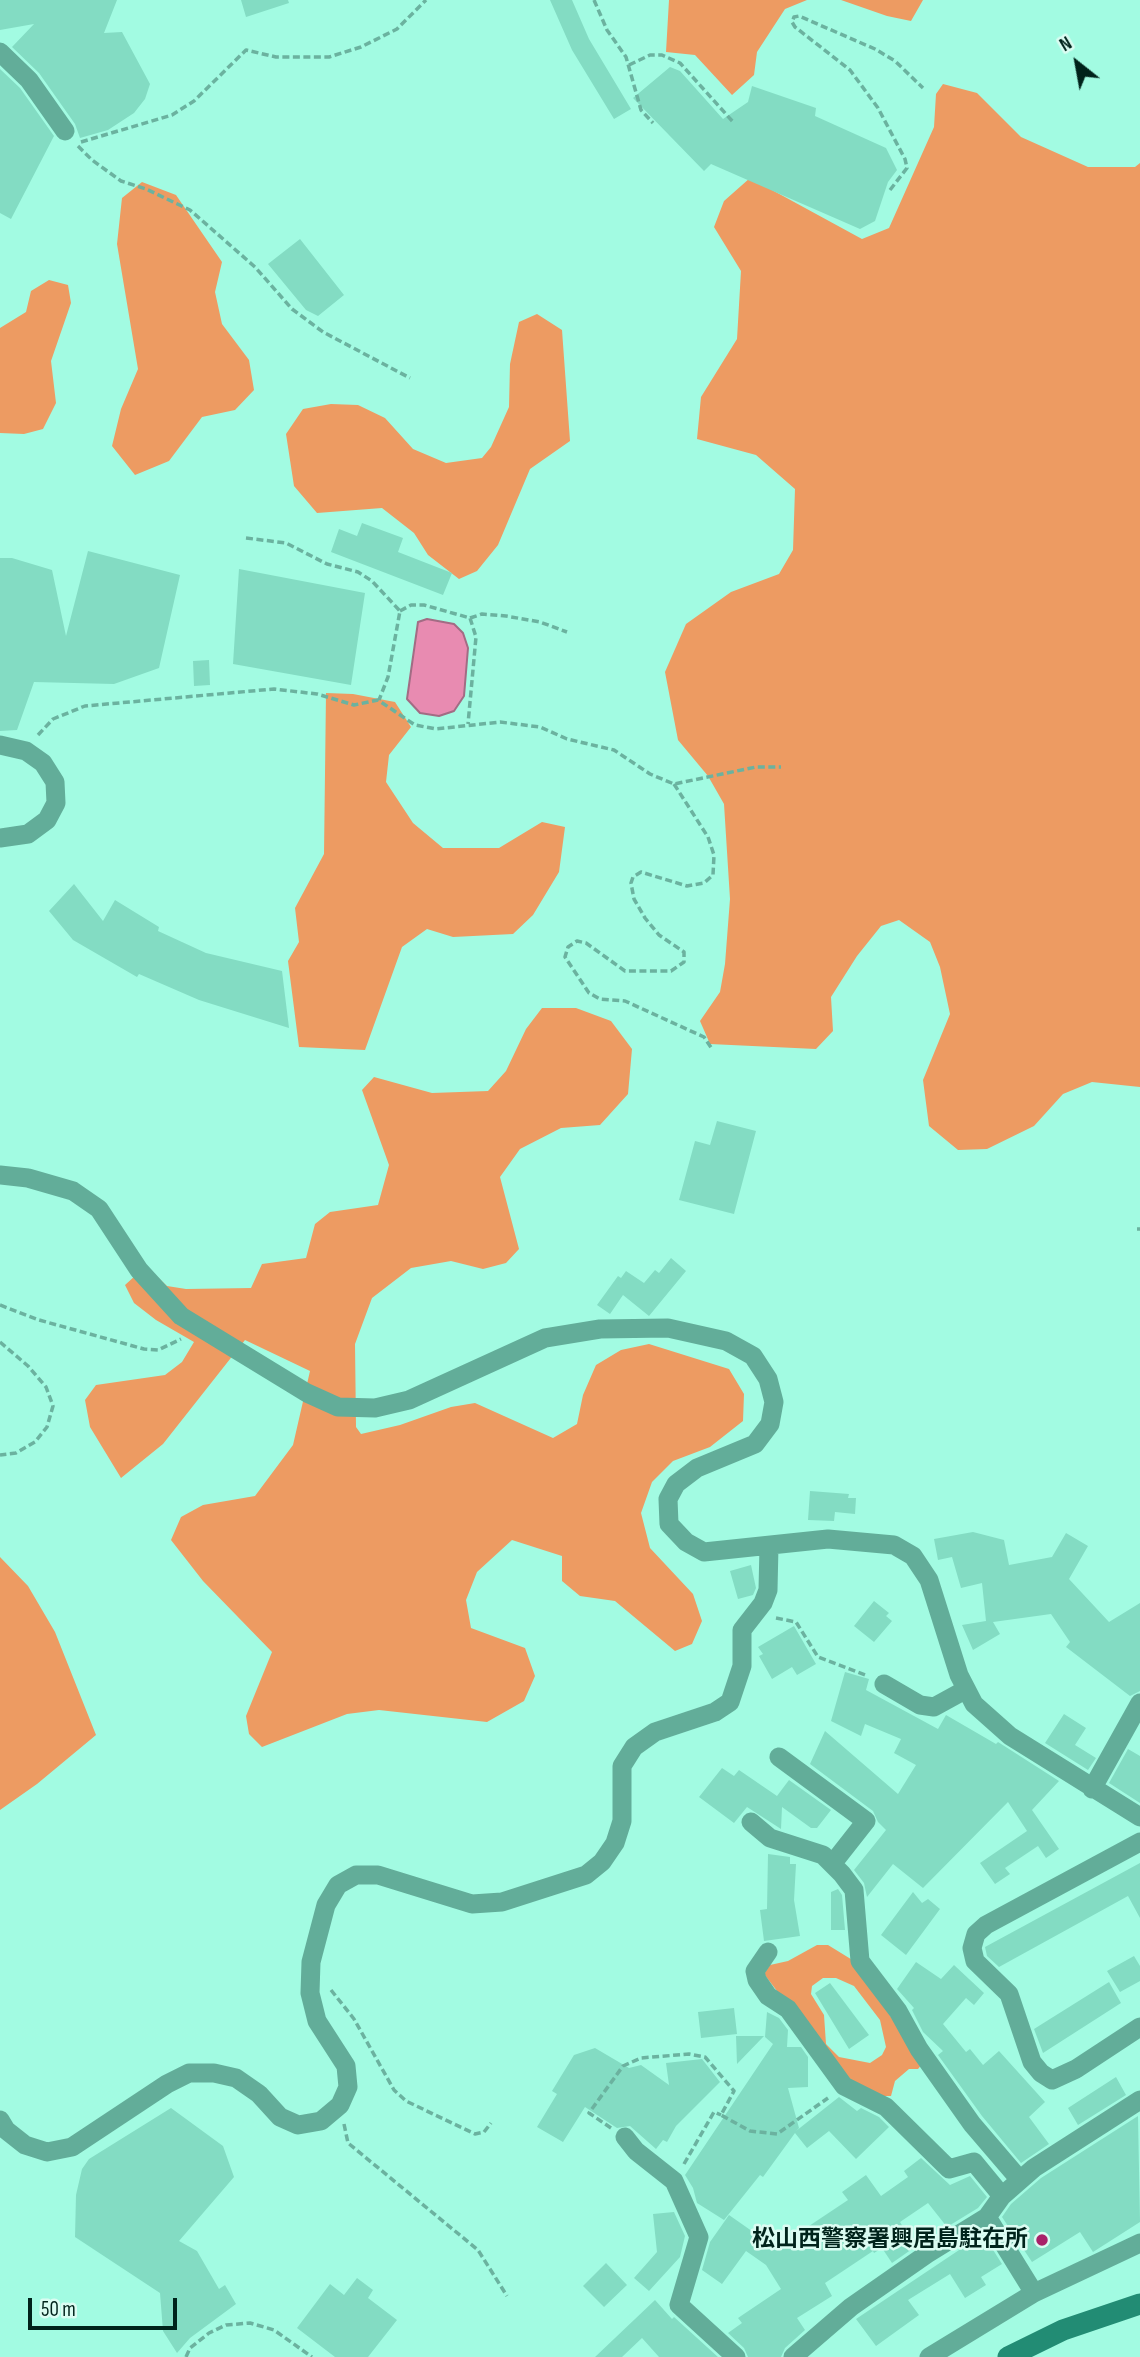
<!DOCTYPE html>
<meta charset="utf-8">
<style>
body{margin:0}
#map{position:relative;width:1140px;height:2357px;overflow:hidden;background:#a2fbe2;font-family:"Sofia Sans Condensed",sans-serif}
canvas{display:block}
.north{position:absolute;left:1042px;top:28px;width:70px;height:70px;-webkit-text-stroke:5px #dbfcf2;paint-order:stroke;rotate:329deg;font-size:19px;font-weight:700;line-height:28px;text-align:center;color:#00231b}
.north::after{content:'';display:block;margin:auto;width:24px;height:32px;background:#00231b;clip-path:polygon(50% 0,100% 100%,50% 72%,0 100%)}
.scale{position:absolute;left:28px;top:2298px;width:149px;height:32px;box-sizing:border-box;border:4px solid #00231b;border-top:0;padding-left:9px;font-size:21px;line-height:24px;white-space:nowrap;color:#00231b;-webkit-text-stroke:5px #dbfcf2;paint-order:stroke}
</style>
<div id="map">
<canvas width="1140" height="2357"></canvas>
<div class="north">N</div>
<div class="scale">50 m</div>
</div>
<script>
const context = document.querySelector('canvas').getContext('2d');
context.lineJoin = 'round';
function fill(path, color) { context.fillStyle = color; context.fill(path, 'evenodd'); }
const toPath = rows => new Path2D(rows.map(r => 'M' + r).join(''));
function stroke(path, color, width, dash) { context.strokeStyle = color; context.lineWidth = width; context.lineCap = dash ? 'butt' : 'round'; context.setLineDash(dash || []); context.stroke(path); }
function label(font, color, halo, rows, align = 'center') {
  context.font = font + ' "Sofia Sans Condensed","Noto Sans JP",sans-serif'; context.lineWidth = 5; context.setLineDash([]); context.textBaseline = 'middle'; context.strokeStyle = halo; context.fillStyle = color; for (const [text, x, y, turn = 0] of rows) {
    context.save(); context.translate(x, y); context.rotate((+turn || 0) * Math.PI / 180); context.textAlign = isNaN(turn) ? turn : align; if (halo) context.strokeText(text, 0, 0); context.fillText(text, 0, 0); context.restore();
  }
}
fill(toPath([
 [669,0,807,0,785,9,757,52,754,75,732,95,695,55,666,52],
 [841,0,923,0,911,21,887,16],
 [943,84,977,93,1021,137,1088,167,1135,167,1140,163,1140,1087,1092,1082,1063,1094,1034,1126,987,1149,958,1150,929,1126,923,1080,950,1014,940,967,930,942,899,920,881,926,857,956,831,997,833,1031,816,1049,710,1044,700,1021,720,992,725,964,730,899,724,804,708,776,678,740,665,672,686,624,731,592,779,574,793,550,795,489,756,455,697,439,701,397,737,339,741,271,714,227,724,201,750,178,862,239,889,228,934,127,936,94],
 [142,182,176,195,222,262,215,292,222,324,249,360,254,390,235,410,202,417,169,461,135,475,112,446,121,409,138,369,117,244,122,198],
 [49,280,68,285,71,303,51,361,56,403,43,429,24,434,0,433,0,328,26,312,31,291],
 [537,314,562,330,570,441,530,469,498,545,477,571,459,579,428,555,414,533,382,508,317,513,294,486,286,434,303,409,331,404,358,405,385,418,413,449,446,463,482,458,491,447,509,407,510,364,519,322],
 [326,693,353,694,395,702,411,727,389,755,386,782,413,823,443,848,499,848,542,822,565,827,559,872,533,915,513,934,453,937,427,929,402,947,365,1050,299,1047,288,961,299,942,295,908,324,854],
 [542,1008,576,1008,611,1021,632,1049,628,1094,600,1125,561,1128,520,1149,500,1177,519,1249,506,1263,483,1269,451,1261,411,1268,372,1298,355,1344,356,1427,361,1434,400,1425,451,1407,475,1403,553,1438,577,1424,583,1395,596,1365,621,1350,649,1344,729,1369,744,1394,743,1421,710,1447,673,1461,652,1482,641,1513,650,1548,693,1594,702,1621,692,1644,675,1651,615,1601,580,1596,562,1581,562,1556,512,1540,477,1572,466,1600,471,1628,525,1648,535,1676,524,1701,487,1722,379,1710,347,1714,262,1747,249,1734,246,1716,272,1652,203,1581,171,1540,181,1517,203,1505,255,1496,293,1445,310,1371,245,1340,163,1444,121,1478,90,1427,85,1400,96,1385,165,1375,182,1362,194,1342,156,1320,134,1303,125,1285,146,1266,167,1286,186,1289,251,1288,262,1264,306,1258,315,1224,330,1212,378,1205,389,1165,362,1090,374,1077,432,1093,488,1091,506,1071,526,1029],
 [0,1557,28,1586,55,1632,96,1735,37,1784,0,1810],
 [817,1945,828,1945,854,1961,922,2064,918,2069,909,2069,895,2081,891,2096,878,2096,849,2085,764,1974,770,1965,788,1961],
 [823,1978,836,1978,854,1986,880,2020,886,2047,882,2055,870,2063,839,2057,826,2044,824,2015,811,1994,812,1986]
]), '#ed9b62');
const water = toPath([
 [427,619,454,624,463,633,468,648,464,696,454,711,439,716,420,713,407,699,418,622,427,619]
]);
fill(water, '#e88bb1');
stroke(water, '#a26c84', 2);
fill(toPath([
 [0,0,117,0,104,33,122,32,150,84,145,99,134,113,108,130,80,138,75,124,39,73,12,47,34,24,0,30],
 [241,0,288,0,289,3,246,17],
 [550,0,572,0,589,39,631,109,614,119,572,50],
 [670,67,680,71,723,119,748,102,752,86,816,108,815,116,886,148,897,170,888,182,875,221,860,229,711,164,704,171,633,98],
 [0,69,20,88,54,136,11,219,0,213],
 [300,239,344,295,318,316,306,310,268,264],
 [362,523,403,538,398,552,452,573,443,595,331,552,339,529,357,536],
 [88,551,180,575,159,668,114,684,34,682,17,730,0,731,0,558,12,558,52,570,66,636],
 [239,569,365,593,351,685,233,664],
 [209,660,210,685,194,686,193,661],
 [74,884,103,921,115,900,159,927,158,931,206,953,282,971,289,1028,199,1000,139,974,137,977,73,940,49,911],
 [717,1121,756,1131,734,1214,679,1200,695,1141,710,1145],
 [671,1258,686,1271,649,1316,623,1295,610,1314,597,1305,618,1276,621,1278,626,1271,644,1283,655,1270,659,1273],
 [810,1491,849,1494,848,1498,856,1498,855,1514,835,1512,834,1521,808,1520],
 [973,1532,1004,1540,1009,1565,1052,1557,1066,1533,1088,1546,1069,1579,1109,1622,1140,1603,1140,1691,1130,1696,1066,1647,1070,1642,1051,1614,993,1622,1000,1634,973,1650,962,1625,986,1621,982,1583,961,1588,952,1557,938,1560,934,1539],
 [751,1565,756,1588,753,1595,738,1599,730,1571],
 [874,1601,889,1613,886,1616,892,1621,874,1642,854,1626],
 [794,1626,816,1664,797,1675,792,1667,772,1679,759,1656,763,1654,758,1647],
 [845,1672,869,1679,866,1690,938,1729,946,1715,996,1744,998,1742,1059,1781,1032,1810,1059,1849,1046,1858,1038,1846,1005,1868,1010,1874,995,1884,980,1863,1027,1831,1008,1802,923,1888,893,1864,867,1897,864,1883,854,1870,886,1830,878,1822,873,1811,810,1764,825,1731,898,1794,916,1765,894,1753,901,1739,865,1724,861,1736,831,1721],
 [1064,1714,1086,1728,1075,1745,1096,1758,1088,1770,1045,1743],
 [1128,1749,1140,1756,1140,1803,1109,1783],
 [722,1768,734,1776,739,1770,777,1796,789,1780,831,1810,817,1828,811,1828,782,1807,781,1829,747,1807,734,1823,699,1797],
 [768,1854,790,1857,790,1864,796,1864,794,1900,800,1936,764,1941,760,1910,767,1909],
 [1140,1863,1140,1918,1128,1896,999,1967,987,1956,985,1947],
 [838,1889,842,1895,845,1930,831,1930,831,1892],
 [913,1892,922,1903,928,1899,940,1909,906,1955,881,1935],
 [1134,1956,1140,1966,1140,1981,1120,1992,1107,1971],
 [916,1962,941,1979,954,1965,984,1993,974,2005,966,1998,943,2024,966,2052,970,2049,983,2065,999,2051,1045,2102,1029,2117,1049,2144,1021,2163,982,2116,938,2055,943,2051,923,2032,912,2010,914,2008,897,1989],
 [1109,1982,1121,2003,1043,2053,1034,2029],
 [830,1983,869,2035,849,2049,815,1993],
 [734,2008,737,2034,701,2038,698,2012],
 [767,2012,779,2018,788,2030,787,2047,801,2047,808,2057,808,2087,788,2088,799,2128,796,2131,839,2097,857,2111,861,2108,879,2117,889,2127,856,2159,829,2131,807,2148,795,2133,763,2177,760,2175,724,2220,697,2203,693,2188,685,2175,773,2044,765,2037],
 [736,2036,764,2036,737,2064],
 [595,2048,629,2068,641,2065,669,2085,666,2063,702,2059,720,2082,676,2126,667,2142,663,2140,656,2149,630,2126,617,2128,585,2107,563,2142,537,2127,557,2094,552,2091,574,2055],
 [1116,2077,1126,2095,1078,2125,1068,2108],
 [171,2108,223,2146,234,2177,179,2241,197,2251,219,2289,225,2285,236,2304,190,2338,177,2353,163,2331,160,2293,75,2237,76,2195,82,2169,89,2159],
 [1138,2116,1140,2222,1093,2252,1080,2232,1032,2262,1002,2217,1011,2204,1041,2178],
 [921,2158,950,2185,970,2176,987,2197,978,2208,947,2227,928,2203,900,2222,915,2247,892,2263,882,2248,874,2253,873,2251,825,2283,832,2296,797,2318,805,2330,785,2348,781,2357,748,2357,744,2348,728,2333,742,2323,738,2318,781,2289,766,2265,746,2251,722,2284,702,2270,710,2242,729,2215,776,2248,848,2200,842,2192,866,2175,881,2196,908,2177,904,2171],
 [674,2212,685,2236,680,2257,649,2291,634,2278,657,2252,653,2214],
 [983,2234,1002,2264,981,2277,986,2285,965,2298,950,2274,908,2300,919,2315,876,2346,856,2319],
 [606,2263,627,2285,604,2307,583,2286],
 [357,2278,373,2290,368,2298,397,2320,368,2357,335,2357,297,2328,330,2284,344,2295],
 [655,2300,672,2319,674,2317,718,2357,659,2357,642,2338,622,2357,595,2357]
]), '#83dcc3');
stroke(toPath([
 [594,0,607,30,626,57,641,110,653,123],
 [629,65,650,55,662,55,680,63,734,123],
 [81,142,172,115,194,101,246,50,276,57,329,57,361,47,397,29,426,0],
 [78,146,92,160,121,181,146,189,190,210,255,267,292,309,323,332,410,378],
 [890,190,907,168,905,159,878,108,850,70,795,27,792,22,794,17,799,16,875,49,895,61,923,88],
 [246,538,286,543,327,564,358,572,372,581,400,611,388,677,379,700],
 [400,611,411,605,424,605,470,618,476,637,468,724],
 [470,618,482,614,506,616,540,622,567,632],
 [38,735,53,719,85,706,274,689,317,694,354,705,378,700,415,725,436,729,500,722,540,727,567,739,614,750,650,774,674,784,756,767,781,767],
 [674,784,708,837,714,855,713,875,704,883,687,886,641,872,633,877,631,883,634,899,645,918,659,935,684,952,684,962,671,971,625,971,586,943,577,941,568,947,565,957,589,993,600,999,625,1001,704,1037,712,1049],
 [1137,1229,1140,1229],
 [0,1305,39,1320,144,1349,158,1350,181,1339],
 [0,1342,28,1366,46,1387,53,1406,47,1427,35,1442,16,1453,0,1455],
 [776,1618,796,1622,818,1657,868,1676],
 [331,1990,354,2019,394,2090,406,2101,475,2134,484,2132,491,2123],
 [344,2124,348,2143,478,2250,507,2296],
 [611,2128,589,2113,623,2066,641,2058,689,2054,705,2057,734,2091,721,2115,750,2131,777,2134,828,2098],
 [684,2164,714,2112,721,2115],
 [186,2357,190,2348,209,2333,226,2325,250,2323,274,2330,312,2357]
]), '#6bb29f', 3.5, [7, 3.5]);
stroke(toPath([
 [0,52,29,80,65,131],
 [0,745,26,751,43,763,55,782,56,803,47,820,28,834,0,838],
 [0,1175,28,1178,73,1191,99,1209,139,1270,181,1316,307,1393,338,1407,375,1408,409,1400,545,1338,600,1329,668,1328,726,1341,753,1356,768,1379,774,1402,770,1424,755,1444,697,1468,676,1484,668,1499,669,1524,686,1542,704,1552,828,1539,894,1545,913,1556,929,1580,959,1675,974,1704,1010,1736,1140,1817],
 [884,1684,920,1705,934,1707,965,1690],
 [779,1757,866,1821,833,1863],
 [1092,1789,1140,1703],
 [751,1822,770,1838,823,1855,842,1874,854,1890,860,1961,898,2011,919,2049,972,2124,1020,2180],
 [1140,1842,986,1925,976,1934,972,1948,975,1961,1009,1994,1032,2062,1041,2073,1052,2080,1076,2069,1140,2027],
 [768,1952,755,1971,757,1980,768,1996,788,2009,844,2086,886,2107,949,2169,974,2162,1002,2196],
 [0,2120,6,2130,25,2145,47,2152,72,2147,167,2084,189,2073,214,2073,236,2078,259,2094,280,2117,298,2125,321,2121,340,2105,348,2087,346,2066,317,2021,310,1993,311,1962,326,1905,338,1885,356,1875,378,1875,472,1904,502,1902,586,1875,602,1862,615,1843,622,1821,622,1766,634,1747,655,1732,715,1712,730,1702,742,1666,742,1630,763,1603,768,1590,769,1546],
 [625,2137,636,2151,674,2181,699,2237,679,2305,736,2357],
 [987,2217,1034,2293],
 [793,2357,851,2307,927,2254,987,2217,1002,2196,1034,2168,1140,2100],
 [929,2357,1034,2293,1140,2243]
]), '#62ad99', 19);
stroke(toPath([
 [1008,2357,1063,2330,1140,2304]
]), '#228c74', 21);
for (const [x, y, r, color] of [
 [1042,2240,7,"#a92169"]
]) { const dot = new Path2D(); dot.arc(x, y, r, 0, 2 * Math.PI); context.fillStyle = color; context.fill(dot); stroke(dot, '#dbfcf2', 2.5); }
label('bold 23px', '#00231b', '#dbfcf2', [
 ["松山西警察署興居島駐在所",1028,2240]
], 'right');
</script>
